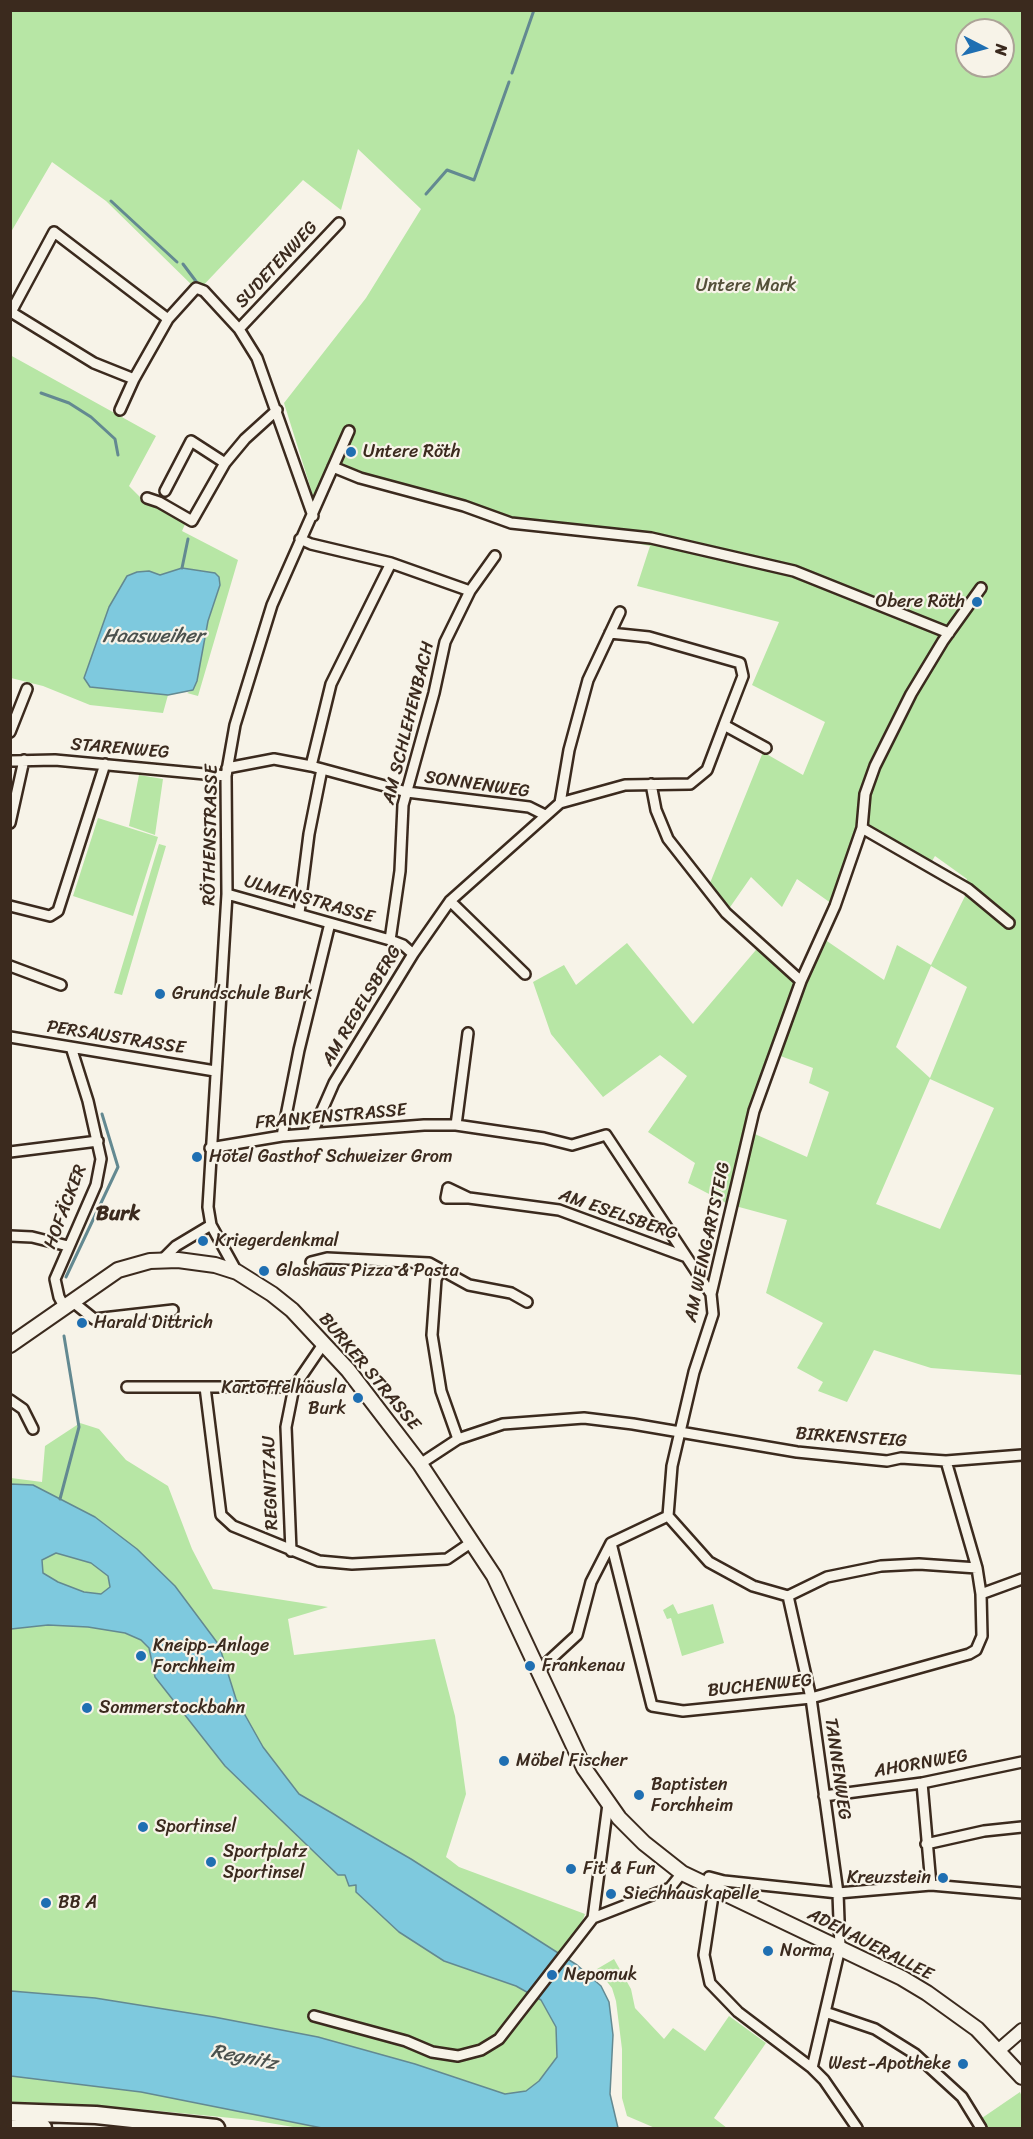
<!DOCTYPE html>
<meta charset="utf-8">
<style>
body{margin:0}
#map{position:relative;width:1033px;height:2139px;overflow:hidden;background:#f7f3e8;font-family:Sriracha,sans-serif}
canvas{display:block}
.frame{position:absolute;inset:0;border:12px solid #3b2a1e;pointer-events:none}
.north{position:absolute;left:955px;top:18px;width:60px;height:60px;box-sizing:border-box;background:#f7f3e8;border:2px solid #aca397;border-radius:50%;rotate:96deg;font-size:16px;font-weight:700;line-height:24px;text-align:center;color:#3b2a1e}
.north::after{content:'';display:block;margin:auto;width:21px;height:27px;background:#1f6fb2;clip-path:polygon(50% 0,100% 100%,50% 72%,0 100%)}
</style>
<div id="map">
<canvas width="1033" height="2139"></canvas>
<div class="frame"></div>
<div class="north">N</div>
</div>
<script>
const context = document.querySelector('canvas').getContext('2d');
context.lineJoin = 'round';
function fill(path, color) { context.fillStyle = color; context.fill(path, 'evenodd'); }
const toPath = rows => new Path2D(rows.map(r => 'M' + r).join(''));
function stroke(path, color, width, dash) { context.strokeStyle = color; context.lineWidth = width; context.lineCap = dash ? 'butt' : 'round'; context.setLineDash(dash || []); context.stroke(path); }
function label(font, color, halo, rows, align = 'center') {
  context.font = font + ' Sriracha,sans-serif'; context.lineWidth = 4.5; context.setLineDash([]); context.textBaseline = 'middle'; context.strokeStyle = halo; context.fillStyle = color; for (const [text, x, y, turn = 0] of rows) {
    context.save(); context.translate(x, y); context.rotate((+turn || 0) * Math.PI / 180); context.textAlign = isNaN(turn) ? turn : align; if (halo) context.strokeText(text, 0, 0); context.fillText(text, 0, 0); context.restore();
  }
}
fill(toPath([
 [10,11,1022,11,1022,1375,931,1368,874,1350,847,1402,818,1391,823,1382,797,1368,823,1323,766,1293,787,1220,728,1204,688,1183,695,1163,648,1132,687,1076,660,1055,603,1097,551,1034,533,982,564,965,576,985,627,943,693,1024,761,944,801,980,821,937,884,980,897,945,931,965,968,890,963,887,967,879,935,856,929,866,862,828,835,906,797,879,782,907,751,877,726,913,708,888,763,752,803,775,825,722,752,685,779,622,637,586,650,546,511,518,341,467,314,499,284,403,366,298,421,209,358,149,341,210,303,180,198,291,106,201,52,162,11,232],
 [967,30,1003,30,1003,66,967,66],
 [931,966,967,987,930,1078,896,1047],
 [775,1054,813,1068,809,1083,829,1092,807,1157,748,1131],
 [930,1079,994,1108,940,1229,876,1204],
 [10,355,156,436,129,486,142,499,186,522,182,531,238,560,198,696,187,693,193,690,208,621,220,586,219,577,215,573,182,568,160,575,149,571,164,694,168,695,163,713,90,705,43,686,11,678],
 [139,775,163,779,155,835,129,826],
 [98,818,158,837,133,916,73,896],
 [159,844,166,846,122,995,114,993],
 [80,1423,99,1429,126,1460,168,1486,192,1549,213,1589,328,1607,288,1619,294,1655,435,1639,455,1716,466,1794,446,1857,459,1867,585,1914,582,1922,531,1993,541,2000,556,2027,557,2058,539,2081,526,2091,505,2094,415,2064,317,2037,214,2017,95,1998,11,1991,11,1478,42,1482,45,1446],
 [673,1604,678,1614,713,1604,724,1643,682,1656,671,1618,667,1619,663,1610],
 [614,1959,631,1989,635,2008,664,2039,673,2028,705,2051,729,2016,766,2043,714,2118,727,2128,655,2128,627,2116,622,2098,622,2049,616,2001,612,1988,597,1969],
 [11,2076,141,2092,322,2128,299,2128,252,2120,138,2109,11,2104],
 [1020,2092,1022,2097,1022,2128,986,2128,982,2118]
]), '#b7e6a5');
const water = toPath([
 [182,568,215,573,219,577,220,585,208,621,197,681,193,690,168,695,90,687,84,678,109,607,127,576,137,572,149,571,160,575,182,568],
 [10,1484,33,1485,95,1517,137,1549,175,1586,219,1645,236,1699,263,1747,299,1794,411,1859,577,1965,601,1986,609,2002,613,2035,610,2094,618,2128,322,2128,141,2092,11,2076,11,1991,95,1998,214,2017,318,2037,415,2064,505,2094,526,2091,539,2081,557,2057,556,2027,541,2000,516,1986,444,1961,399,1932,356,1892,356,1885,349,1886,345,1875,338,1875,225,1766,155,1677,149,1648,141,1640,125,1633,88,1627,48,1625,11,1629,10,1484],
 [56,1553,91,1563,108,1576,110,1587,101,1594,84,1592,58,1582,43,1573,42,1560,56,1553]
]);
fill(water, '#7ec9de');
stroke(water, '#638991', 1.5);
stroke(toPath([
 [512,73,534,10],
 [426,194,447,170,474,180,509,82],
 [111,201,177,262],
 [183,264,198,284],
 [41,393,69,403,91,417,115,439,118,455],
 [182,568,188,539],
 [66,1277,118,1167,102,1114],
 [60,1499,79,1427,64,1336]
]), '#638991', 3);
const minor = toPath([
 [239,329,339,223],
 [134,379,94,363,11,312,54,232,168,319],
 [120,410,134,379,168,319,196,288,204,291,239,329,257,358,313,516],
 [225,463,245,439,277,410],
 [333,467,360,478,464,506,511,523,651,538,794,571,949,633],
 [147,498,159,502,192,521,225,463,191,441,165,491],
 [300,539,311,544,391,563,470,591],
 [610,633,649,637,740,663,743,676,724,725,766,748],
 [10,732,27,689],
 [10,761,55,760,226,776],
 [311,766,331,684,391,563],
 [227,768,274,759,311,766,407,792,529,807,545,815],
 [651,784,656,810,668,839,726,913,801,981],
 [560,803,569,750,588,680,620,612],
 [10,823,24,760],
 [862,828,968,889,1009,923],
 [227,894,390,940,403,945,413,954],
 [450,901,525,974],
 [10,906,50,916,58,911,105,764],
 [299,913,309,834,322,769],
 [390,940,400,871,403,805,434,693,445,642,470,591,495,556],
 [10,966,61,985],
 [10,1037,215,1071],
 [456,1125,468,1033],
 [312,1133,334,1083,413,954,450,901,560,803,625,785,690,784,707,770,724,725],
 [282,1136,299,1050,330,923],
 [210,1148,282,1136,424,1125,456,1125,544,1138,572,1145,606,1135,711,1294],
 [10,1152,98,1141],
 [469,1198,448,1188,446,1198,469,1198,559,1210,684,1256],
 [10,1236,32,1237,68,1246],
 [163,1259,176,1246,211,1225],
 [311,1262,327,1258,429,1263,469,1285,511,1293,527,1302],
 [441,1270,436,1279,432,1335,441,1391,458,1439],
 [237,1272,211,1225,208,1207,227,894,226,776,235,725,272,605,349,431],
 [73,1302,94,1319,173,1310],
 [65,1308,59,1297,55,1279,96,1185,101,1159,88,1101,71,1047],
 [127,1387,294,1387],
 [205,1387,221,1515,233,1526,319,1561,352,1564,447,1559,472,1542],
 [10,1400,23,1409,33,1429],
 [420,1464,458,1439,503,1424,584,1418,633,1424,797,1452,887,1461,901,1458,946,1461,1022,1455],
 [668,1516,672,1466,694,1372,713,1314,711,1294,754,1111,801,981,835,906,862,828,865,794,875,766,911,694,943,641,981,588],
 [611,1543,652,1706,683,1711,811,1698,969,1654,976,1650,982,1636,981,1594,977,1568,946,1461],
 [291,1551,286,1427,294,1387,324,1343],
 [981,1594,1022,1579],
 [539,1670,577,1635,591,1582,611,1543,668,1516,709,1562,753,1586,788,1596,827,1577,881,1566,919,1564,977,1568],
 [922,1783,931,1885],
 [824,1796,922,1783,1022,1762],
 [926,1844,984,1831,1022,1827],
 [709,1877,724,1881,838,1893,931,1885,1022,1893],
 [714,1889,704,1955,710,1983,738,2012,812,2068,840,1948,838,1893,811,1698,788,1596],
 [593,1918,670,1888,682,1873],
 [825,2012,875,2029,915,2054,962,2097,981,2128],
 [314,2016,406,2041,432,2052,458,2056,481,2050,499,2039,593,1918,608,1804],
 [812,2068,824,2080,857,2128]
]);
const tertiary = toPath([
 [999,2050,1022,2030]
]);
const secondary = toPath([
 [10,1345,118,1270,150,1261,178,1260,215,1265,237,1272,272,1294,292,1310,348,1370,420,1464,494,1576,584,1768,619,1818,644,1843,682,1873,902,1978,927,1993,977,2029,1022,2077]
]);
const motorway = toPath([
 [10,2112,96,2115,216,2128],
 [10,2128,43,2128]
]);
stroke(minor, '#3b2a1e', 14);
stroke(tertiary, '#3b2a1e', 16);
stroke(secondary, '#3b2a1e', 18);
stroke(motorway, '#3b2a1e', 21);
stroke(minor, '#f7f3e8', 9);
stroke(tertiary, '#f7f3e8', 12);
stroke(secondary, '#f7f3e8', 14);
stroke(motorway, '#f7f3e8', 16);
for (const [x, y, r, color] of [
 [351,452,6,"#1f6fb2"],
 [977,602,6,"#1f6fb2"],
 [160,994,6,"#1f6fb2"],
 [197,1157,6,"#1f6fb2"],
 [203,1241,6,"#1f6fb2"],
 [264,1271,6,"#1f6fb2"],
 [82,1323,6,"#1f6fb2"],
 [358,1398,6,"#1f6fb2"],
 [141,1656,6,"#1f6fb2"],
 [530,1666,6,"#1f6fb2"],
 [87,1708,6,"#1f6fb2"],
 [504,1761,6,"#1f6fb2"],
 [639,1795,6,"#1f6fb2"],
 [143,1827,6,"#1f6fb2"],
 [211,1862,6,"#1f6fb2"],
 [571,1869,6,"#1f6fb2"],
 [943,1878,6,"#1f6fb2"],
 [611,1894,6,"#1f6fb2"],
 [46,1903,6,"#1f6fb2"],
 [768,1951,6,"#1f6fb2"],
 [552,1975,6,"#1f6fb2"],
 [963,2064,6,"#1f6fb2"]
]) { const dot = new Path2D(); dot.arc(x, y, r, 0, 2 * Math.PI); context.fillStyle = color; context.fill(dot); stroke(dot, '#f7f3e8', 2); }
label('18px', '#3b2a1e', '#f7f3e8', [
 ["SUDETENWEG",277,265,-47],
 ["AM SCHLEHENBACH",409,723,-76],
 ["STARENWEG",120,749,5],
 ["SONNENWEG",477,785,8],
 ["RÖTHENSTRASSE",211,835,-89],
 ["ULMENSTRASSE",309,900,16],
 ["AM REGELSBERG",362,1006,-59],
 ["PERSAUSTRASSE",116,1038,9],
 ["FRANKENSTRASSE",331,1117,-5],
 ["HOFÄCKER",66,1207,-69],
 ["AM ESELSBERG",618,1215,19],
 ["AM WEINGARTSTEIG",708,1242,-78],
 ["BURKER STRASSE",369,1372,50],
 ["BIRKENSTEIG",851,1438,4],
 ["REGNITZAU",271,1483,-92],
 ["BUCHENWEG",760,1686,-6],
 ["AHORNWEG",921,1764,-10],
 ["TANNENWEG",837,1769,82],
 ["ADENAUERALLEE",870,1945,27]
]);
label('18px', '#545039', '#f7f3e8', [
 ["Untere Mark",746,286]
]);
label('18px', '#3b2a1e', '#f7f3e8', [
 ["Untere Röth",363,452],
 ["Obere Röth",965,602,"right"],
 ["Grundschule Burk",172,994],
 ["Hotel Gasthof Schweizer Grom",209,1157],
 ["Kriegerdenkmal",215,1241],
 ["Glashaus Pizza & Pasta",276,1271],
 ["Harald Dittrich",94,1323],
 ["Kartoffelhäusla",346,1388,"right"],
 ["Burk",346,1409,"right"],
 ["Kneipp-Anlage",153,1646],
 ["Forchheim",153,1667],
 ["Frankenau",542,1666],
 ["Sommerstockbahn",99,1708],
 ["Möbel Fischer",516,1761],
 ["Baptisten",651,1785],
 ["Forchheim",651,1806],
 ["Sportinsel",155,1827],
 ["Sportplatz",223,1852],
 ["Sportinsel",223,1873],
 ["Fit & Fun",583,1869],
 ["Kreuzstein",931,1878,"right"],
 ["Siechhauskapelle",623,1894],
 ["BB A",58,1903],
 ["Norma",780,1951],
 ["Nepomuk",564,1975],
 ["West-Apotheke",951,2064,"right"]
], 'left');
label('italic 20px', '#4c524e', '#f7f3e8', [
 ["Haasweiher",153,637],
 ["Regnitz",244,2058,11]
]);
label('bold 21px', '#3b2a1e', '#f7f3e8', [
 ["Burk",118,1215]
]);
</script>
